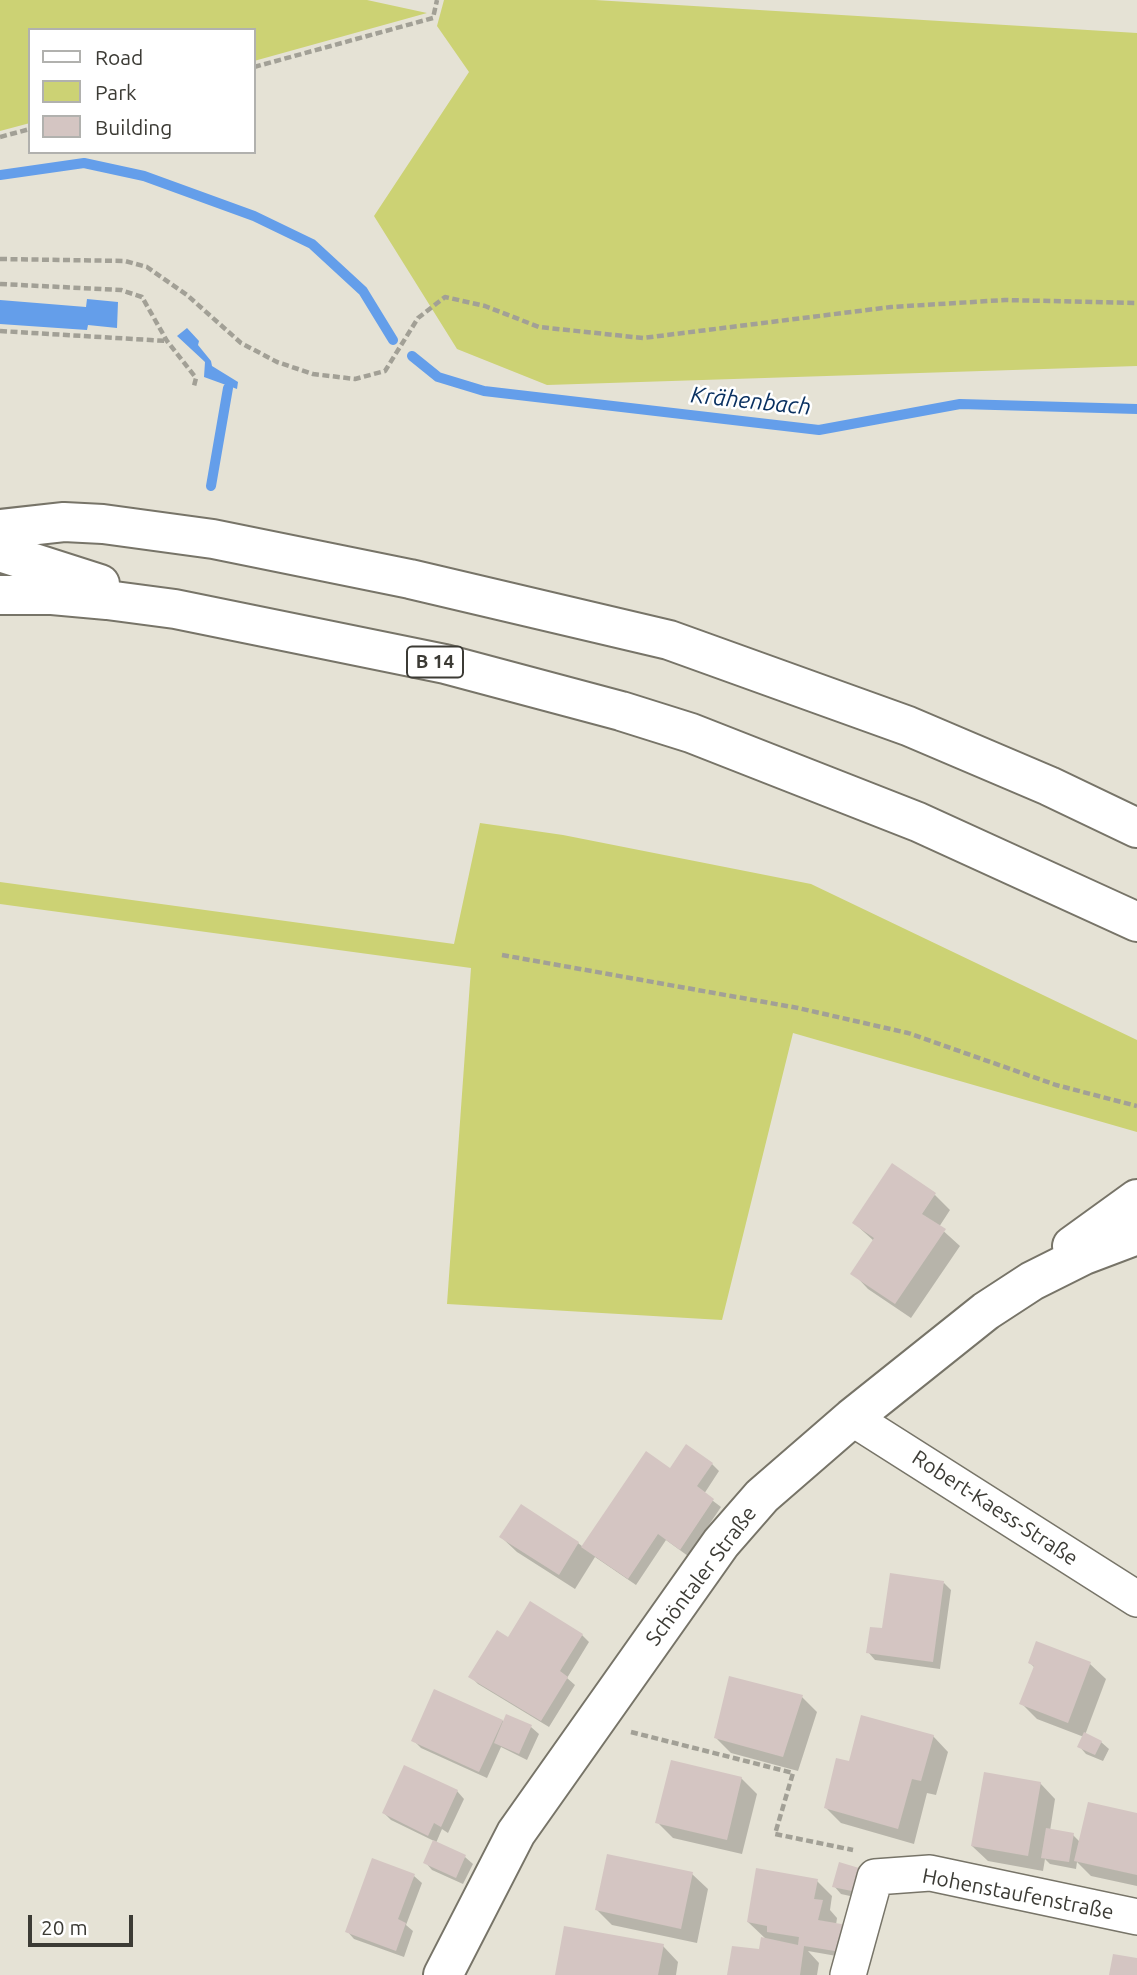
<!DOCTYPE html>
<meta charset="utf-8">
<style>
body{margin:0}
#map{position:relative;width:1137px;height:1975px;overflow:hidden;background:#e5e2d5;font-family:Ubuntu,sans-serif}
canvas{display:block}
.legend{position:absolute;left:28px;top:28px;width:228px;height:126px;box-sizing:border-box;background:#fff;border:2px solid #b1b1ae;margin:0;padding:9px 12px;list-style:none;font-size:21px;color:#3c3b35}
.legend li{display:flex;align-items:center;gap:14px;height:35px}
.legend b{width:35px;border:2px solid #b1b1ae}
.scale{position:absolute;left:28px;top:1915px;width:105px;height:32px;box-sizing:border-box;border:4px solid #3c3b35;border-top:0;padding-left:9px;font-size:21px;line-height:24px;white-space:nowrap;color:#3c3b35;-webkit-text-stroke:5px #fff;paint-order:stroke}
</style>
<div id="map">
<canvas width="1137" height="1975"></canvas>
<ul class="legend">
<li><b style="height:9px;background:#fff"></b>Road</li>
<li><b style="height:19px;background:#ccd274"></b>Park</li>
<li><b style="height:19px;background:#d4c5c2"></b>Building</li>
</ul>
<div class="scale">20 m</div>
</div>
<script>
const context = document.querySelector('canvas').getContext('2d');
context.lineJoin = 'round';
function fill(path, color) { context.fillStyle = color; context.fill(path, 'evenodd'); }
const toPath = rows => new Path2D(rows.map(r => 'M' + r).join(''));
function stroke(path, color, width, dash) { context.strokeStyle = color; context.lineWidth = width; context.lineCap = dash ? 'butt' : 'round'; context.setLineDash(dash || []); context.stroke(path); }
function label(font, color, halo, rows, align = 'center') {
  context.font = font + ' Ubuntu,sans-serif'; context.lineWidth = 5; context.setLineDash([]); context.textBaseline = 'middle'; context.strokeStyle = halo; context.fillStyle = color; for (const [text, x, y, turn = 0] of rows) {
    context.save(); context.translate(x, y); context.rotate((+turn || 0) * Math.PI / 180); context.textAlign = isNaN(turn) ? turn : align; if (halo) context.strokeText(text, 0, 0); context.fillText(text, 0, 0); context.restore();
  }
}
fill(toPath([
 [0,0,367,0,427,13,254,61,254,30,30,30,30,123,0,131],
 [444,0,595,0,1137,33,1137,366,547,385,457,349,374,216,469,72,437,26],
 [480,823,563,835,811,884,1137,1040,1137,1132,793,1033,722,1320,447,1304,471,968,0,904,0,882,454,944]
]), '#ccd274');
fill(toPath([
 [87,299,118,302,117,328,88,325,87,330,0,324,0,300,86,307],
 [187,328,199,341,198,345,211,361,212,366,238,382,237,389,204,377,205,362,177,336]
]), '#649eea');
fill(toPath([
 [935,1195,950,1210,939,1227,960,1246,911,1318,868,1289,853,1273,874,1241,854,1223],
 [712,1464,719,1471,704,1494,721,1507,688,1556,666,1540,636,1585,595,1557,575,1589,517,1552,501,1537,578,1543,583,1547,670,1470],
 [944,1583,951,1590,940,1669,875,1660,868,1652,884,1630],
 [582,1635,589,1642,567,1678,575,1685,549,1727,478,1684,471,1677,508,1639],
 [1037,1643,1090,1664,1106,1679,1085,1735,1101,1742,1109,1749,1103,1761,1086,1754,1079,1746,1084,1737,1037,1719,1021,1703,1035,1668,1030,1663],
 [435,1691,505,1722,507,1716,531,1727,539,1734,527,1760,501,1747,487,1778,421,1748,413,1740],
 [802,1697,817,1712,798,1771,731,1753,716,1738],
 [933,1736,948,1752,936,1795,927,1793,914,1844,841,1823,826,1808],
 [741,1778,757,1794,742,1854,673,1838,657,1822],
 [1040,1783,1055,1799,1050,1831,1073,1835,1080,1842,1137,1815,1137,1886,1091,1876,1077,1862,1076,1869,1050,1864,1045,1859,1043,1871,988,1861,972,1846],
 [457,1791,464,1799,448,1833,442,1829,436,1843,465,1857,473,1864,463,1884,432,1870,425,1862,434,1841,391,1820,384,1813],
 [858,1870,866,1877,859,1898,841,1894,834,1886],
 [692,1874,708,1889,697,1943,612,1925,597,1910],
 [414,1876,422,1883,406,1925,413,1931,404,1957,354,1939,347,1931],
 [817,1881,832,1896,830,1910,837,1918,836,1925,848,1958,808,1951,819,1963,817,1975,729,1975,761,1951,767,1940,748,1922],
 [663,1946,678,1962,676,1975,557,1975]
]), '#0003');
stroke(toPath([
 [0,175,84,163,144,176,254,216,312,244,363,291,393,340],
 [412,356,438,377,484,391,819,430,960,404,1137,409],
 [211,486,228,388]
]), '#649eea', 10);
fill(toPath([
 [892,1163,936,1193,922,1214,946,1229,895,1304,850,1274,874,1238,852,1223],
 [686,1444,713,1463,697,1486,714,1499,680,1550,658,1534,628,1579,581,1547,646,1451,670,1468],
 [521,1504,579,1542,559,1575,499,1537],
 [890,1573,944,1581,933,1662,866,1653,870,1627,882,1628],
 [530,1601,583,1634,560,1671,568,1677,541,1721,468,1677,497,1630,508,1637],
 [1036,1641,1091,1662,1068,1723,1019,1704,1034,1666,1028,1663],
 [729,1676,803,1695,783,1757,714,1738],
 [434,1689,503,1720,479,1772,411,1741],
 [506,1714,532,1725,519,1754,494,1743],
 [861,1715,934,1735,921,1781,912,1779,898,1829,824,1808,836,1758,849,1761],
 [1084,1732,1102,1741,1095,1755,1077,1747],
 [671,1760,742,1777,727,1840,655,1823],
 [404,1765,458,1790,441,1827,434,1823,428,1836,382,1813],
 [984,1772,1041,1782,1028,1856,971,1846],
 [1088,1802,1137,1813,1137,1875,1074,1861],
 [1046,1828,1074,1833,1069,1862,1041,1858],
 [433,1840,466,1855,456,1878,423,1863],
 [607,1854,693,1872,681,1929,595,1910],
 [372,1858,415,1874,398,1919,406,1923,396,1951,345,1932],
 [839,1862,859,1868,852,1891,832,1887],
 [756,1868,818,1879,814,1899,823,1900,818,1920,847,1925,841,1952,804,1946,800,1975,727,1975,732,1946,759,1949,761,1937,798,1945,799,1937,767,1932,767,1926,747,1922],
 [564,1926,664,1944,658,1975,555,1975],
 [1113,1954,1137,1958,1137,1975,1109,1975]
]), '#d4c5c2');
const street = toPath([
 [852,1418,1137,1599],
 [848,1975,875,1877,930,1873,1137,1917]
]);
const secondary = toPath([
 [1072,1246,1137,1199],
 [443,1975,516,1833,721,1543,762,1496,852,1418,986,1311,1032,1281,1084,1255,1137,1235]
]);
const primary = toPath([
 [0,529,64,522,103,524,213,539,410,579,669,640,908,726,1049,786,1137,828],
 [0,552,100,584],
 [0,595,52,595,107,600,175,609,445,664,621,711,691,733,918,822,1137,922]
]);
stroke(street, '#777468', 38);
stroke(secondary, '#777468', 42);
stroke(primary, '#777468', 42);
stroke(toPath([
 [254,67,433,18,437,0],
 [0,137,30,129],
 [0,259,125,261,147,267,187,295,241,343,277,362,313,374,355,379,385,371,418,318,445,297,485,306,539,327,643,338,891,307,1005,300,1137,303],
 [0,284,121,290,142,297,167,341,196,378,194,386],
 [0,331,167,341],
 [502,955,798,1008,908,1033,1056,1085,1137,1106],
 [631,1732,793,1773,775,1834,853,1850]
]), '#a2a096', 4.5, [7, 3.5]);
stroke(street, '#fff', 35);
stroke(secondary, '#fff', 38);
stroke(primary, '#fff', 38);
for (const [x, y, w] of [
 [435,662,56]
]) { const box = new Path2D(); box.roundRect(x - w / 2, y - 15.5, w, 31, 5); context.fillStyle = '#fff'; context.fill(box); stroke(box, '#3c3b35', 2); }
label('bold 19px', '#3c3b35', null, [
 ["B 14",435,662]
]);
label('21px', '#3c3b35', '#fff', [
 ["Robert-Kaess-Straße",995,1508,33],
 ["Schöntaler Straße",701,1576,-53],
 ["Hohenstaufenstraße",1018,1894,11]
]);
label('italic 23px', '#0a3161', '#fff', [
 ["Krähenbach",751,401,6]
]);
</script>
